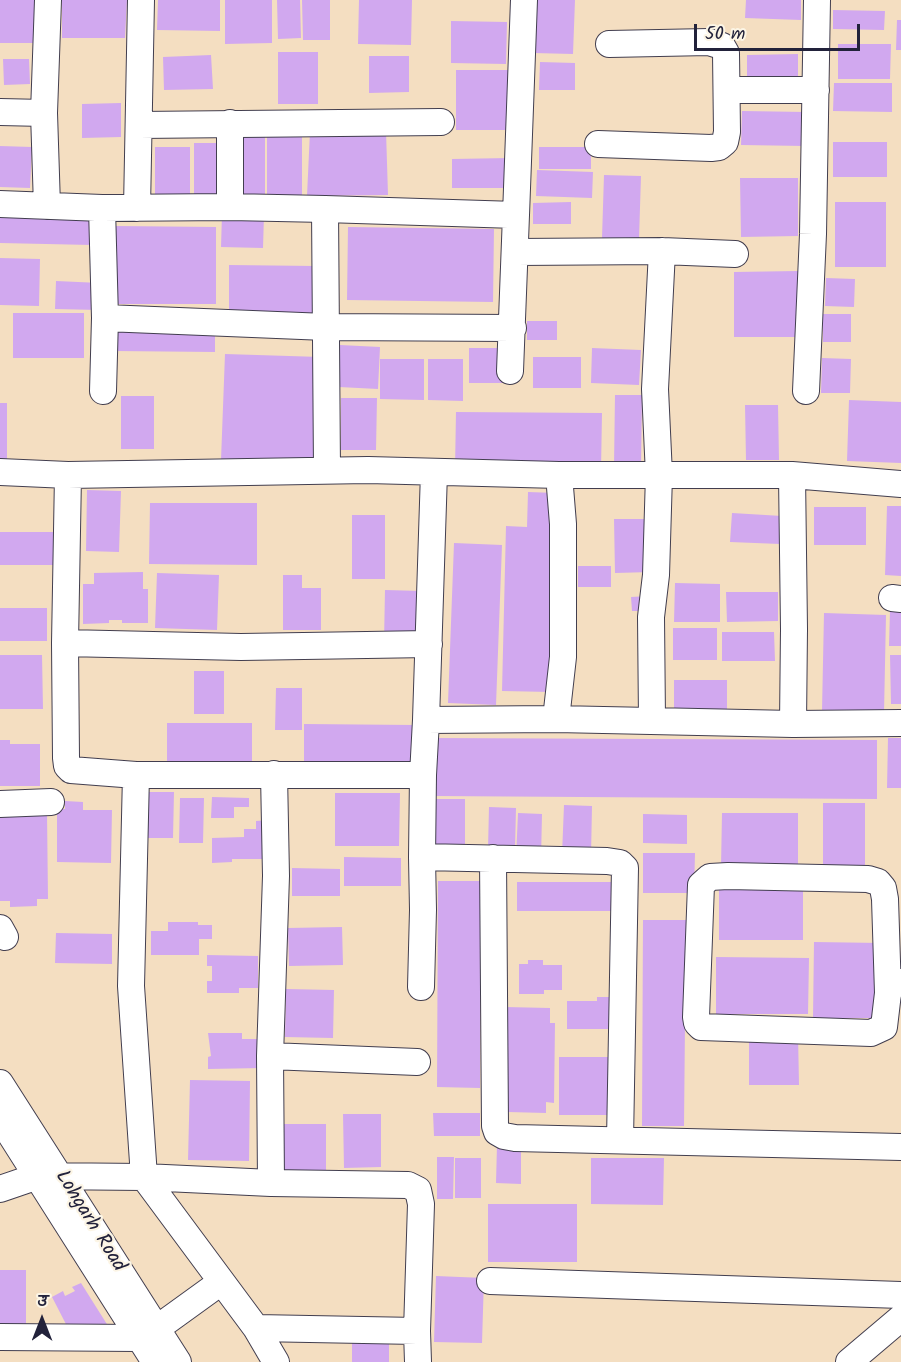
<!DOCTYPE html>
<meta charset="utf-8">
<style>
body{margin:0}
#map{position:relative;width:901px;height:1362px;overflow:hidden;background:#f4dec1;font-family:Kalam,"Playpen Sans Deva",sans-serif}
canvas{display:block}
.north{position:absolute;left:12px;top:1290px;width:60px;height:60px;-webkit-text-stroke:4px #fcf5e5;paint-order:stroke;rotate:0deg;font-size:16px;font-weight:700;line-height:24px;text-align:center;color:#22223b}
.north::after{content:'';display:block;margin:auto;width:21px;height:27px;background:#22223b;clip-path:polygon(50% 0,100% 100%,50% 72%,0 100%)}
.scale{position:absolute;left:694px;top:24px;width:166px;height:27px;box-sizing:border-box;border:3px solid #22223b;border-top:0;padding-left:8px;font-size:18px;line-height:21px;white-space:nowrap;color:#22223b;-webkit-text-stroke:4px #fcf5e5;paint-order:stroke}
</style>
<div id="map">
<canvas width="901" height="1362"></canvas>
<div class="north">उ</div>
<div class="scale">50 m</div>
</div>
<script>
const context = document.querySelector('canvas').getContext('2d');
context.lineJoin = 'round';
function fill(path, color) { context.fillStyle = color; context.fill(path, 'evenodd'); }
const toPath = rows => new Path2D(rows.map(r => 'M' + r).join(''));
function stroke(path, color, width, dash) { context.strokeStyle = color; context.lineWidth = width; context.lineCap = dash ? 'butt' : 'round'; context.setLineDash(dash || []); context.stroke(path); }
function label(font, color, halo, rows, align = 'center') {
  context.font = font + ' Kalam,sans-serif'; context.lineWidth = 4.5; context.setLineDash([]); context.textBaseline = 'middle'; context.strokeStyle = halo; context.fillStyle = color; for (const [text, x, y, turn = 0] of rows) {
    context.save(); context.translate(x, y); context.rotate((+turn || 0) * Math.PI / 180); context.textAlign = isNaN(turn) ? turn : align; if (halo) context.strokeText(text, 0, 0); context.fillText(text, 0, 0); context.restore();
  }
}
fill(toPath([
 [0,0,43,0,43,43,0,43],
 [62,0,127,0,125,38,62,38],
 [158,0,220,0,220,31,157,30],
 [225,0,272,0,272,43,225,44],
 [277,0,300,0,301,38,278,39],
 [302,0,330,0,330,40,303,40],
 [359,0,412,0,411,45,358,44],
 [534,0,575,0,573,54,533,53],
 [746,0,801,0,801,20,745,18],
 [833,10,885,11,884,30,833,29],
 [897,20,901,20,901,50,896,50],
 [451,21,507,22,506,64,451,63],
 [838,44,891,44,890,79,838,79],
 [278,52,318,52,318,104,278,104],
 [798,54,798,78,747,78,747,55],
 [211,55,213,89,164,90,163,57],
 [369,56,409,56,409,92,369,93],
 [3,59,29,59,30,84,4,85],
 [540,62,575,63,575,90,539,90],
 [456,70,516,70,517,130,456,130],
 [834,83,892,83,892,112,833,111],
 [121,103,121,137,82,138,82,104],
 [742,111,806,112,805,146,741,145],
 [267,130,302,130,302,195,267,195],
 [310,131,386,131,388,195,307,196],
 [237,132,265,132,265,194,237,194],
 [833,142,887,142,887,177,833,177],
 [194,143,219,143,219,194,194,194],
 [0,146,32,147,30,188,0,187],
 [155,147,190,147,190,202,155,202],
 [539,147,591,147,591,169,539,169],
 [510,158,510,188,452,188,452,159],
 [537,170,593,172,592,198,536,196],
 [604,175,641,176,639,239,602,238],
 [740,178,798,178,798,236,741,237],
 [571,202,571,224,533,224,533,203],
 [835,202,886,202,886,267,835,267],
 [0,209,93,211,92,245,0,243],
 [222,214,264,215,263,248,221,247],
 [116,226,216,227,216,304,116,304],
 [348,227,494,229,493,302,347,300],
 [0,258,40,259,39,306,0,305],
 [229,265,315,266,314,317,229,316],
 [798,271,798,337,734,337,734,272],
 [826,278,855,279,854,307,825,306],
 [56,281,100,283,99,310,55,309],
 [13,313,84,313,84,358,13,358],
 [823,314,851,314,851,342,823,342],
 [527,321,557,321,557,340,527,340],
 [114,331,215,332,215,352,114,351],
 [340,345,380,347,378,389,339,387],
 [469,348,507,348,507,383,469,383],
 [592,348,641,350,639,385,591,383],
 [225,354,321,357,317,463,221,460],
 [533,357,581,357,581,388,533,388],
 [822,358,851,359,850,393,821,393],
 [380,359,424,359,424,400,380,399],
 [428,359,463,359,463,401,428,400],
 [615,395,642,395,641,467,614,466],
 [121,396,154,396,154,449,121,449],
 [341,398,377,398,376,450,341,450],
 [849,400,901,402,901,463,847,461],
 [0,403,7,403,7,461,0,461],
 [745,405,778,405,779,460,746,460],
 [456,412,602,413,601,470,455,469],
 [87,490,121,491,119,552,86,551],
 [528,492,556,493,551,692,502,691,506,526,527,527],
 [150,503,257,503,257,565,149,564],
 [887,506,901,506,901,576,885,575],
 [814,507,866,507,866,545,814,545],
 [732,513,782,516,780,544,730,542],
 [352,515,385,515,385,579,352,579],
 [614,519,651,519,652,572,615,573],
 [0,532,59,532,59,565,0,565],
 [454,543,502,545,496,705,448,703],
 [578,566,611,566,611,587,578,587],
 [143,572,143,589,148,589,148,623,122,623,122,620,109,620,109,623,83,624,83,584,94,584,94,573],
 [157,573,219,575,217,630,155,628],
 [283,575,302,575,302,588,321,588,321,630,283,630],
 [675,583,720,584,720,622,674,622],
 [385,590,422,591,421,643,384,642],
 [726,592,778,592,778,621,727,622],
 [649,596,649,611,632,611,631,597],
 [0,608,47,608,47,641,0,641],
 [890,611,901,611,901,646,889,646],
 [824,613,886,615,884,713,822,711],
 [673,628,717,628,717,660,673,660],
 [722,632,774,632,775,661,722,661],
 [0,655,42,655,43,709,0,709],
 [890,655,901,655,901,704,891,704],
 [194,671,224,671,224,714,194,714],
 [674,680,727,680,727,711,674,711],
 [276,688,302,688,302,730,275,730],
 [167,723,252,723,252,769,167,768],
 [304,724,414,725,414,763,304,762],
 [434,738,877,740,877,799,434,796],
 [888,738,901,738,901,788,887,788],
 [0,740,10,740,10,744,40,744,40,786,0,786],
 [147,792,174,792,173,838,147,838],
 [335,793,400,793,399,846,335,846],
 [212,797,249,798,249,807,234,807,234,818,211,818],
 [180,798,204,798,203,843,179,843],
 [435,799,465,799,465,844,434,844],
 [65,801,83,802,83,810,112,810,111,863,57,862,57,809,65,809],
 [823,803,865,803,865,871,823,871],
 [564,805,592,806,591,856,562,855],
 [489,807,516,808,515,850,488,849],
 [21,813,21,817,28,817,28,813,47,813,48,899,37,899,37,906,10,907,10,901,0,901,0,814],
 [518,813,542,814,541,859,516,858],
 [722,813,798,813,798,867,721,867],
 [643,814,687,815,687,844,643,843],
 [269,820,270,859,232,859,232,862,212,863,212,838,244,837,244,829,256,829,256,821],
 [643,853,695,853,694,893,643,893],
 [344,857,401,858,401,886,344,886],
 [292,868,340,869,340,896,292,896],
 [438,881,481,881,480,1088,437,1087],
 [517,882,612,882,612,911,517,911],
 [719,885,803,885,803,940,719,940],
 [643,920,686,920,684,1126,642,1126],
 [168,922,198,922,198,925,212,925,212,939,199,939,199,955,151,955,151,931,168,931],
 [342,927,343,965,289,966,288,928],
 [56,933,112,934,112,964,55,963],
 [814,942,881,943,880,1018,813,1018],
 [207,955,258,956,258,988,239,988,239,993,207,993,207,981,212,981,212,966,207,966],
 [716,957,809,958,808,1014,716,1014],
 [528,960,543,960,543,965,562,965,562,990,544,990,544,994,519,994,519,964,528,964],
 [286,989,334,990,333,1038,285,1037],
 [597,997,618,997,618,1029,567,1029,567,1001,597,1001],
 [505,1007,550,1008,550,1023,555,1023,554,1103,546,1102,546,1113,508,1112,508,1092,505,1092],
 [208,1033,242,1033,242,1039,261,1039,262,1068,208,1069,208,1057,211,1056],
 [798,1034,799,1085,749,1085,749,1035],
 [559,1057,614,1057,614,1115,559,1115],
 [190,1080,250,1081,249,1161,188,1160],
 [433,1113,480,1113,480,1136,434,1136],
 [343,1114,381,1114,381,1167,344,1168],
 [282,1124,326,1124,326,1172,282,1172],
 [497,1145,521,1146,521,1184,496,1183],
 [437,1157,454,1157,453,1199,437,1199],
 [455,1158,481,1158,481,1198,455,1198],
 [591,1158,664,1158,663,1205,591,1204],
 [488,1204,577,1204,577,1262,488,1262],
 [0,1270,26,1270,26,1327,0,1327],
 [436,1276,484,1278,482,1343,434,1342],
 [81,1283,110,1329,69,1330,52,1297,63,1291,65,1296,75,1291,72,1287],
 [352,1343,389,1344,389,1362,352,1362]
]), '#d1a8ef');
const minor = toPath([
 [727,90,816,90],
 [0,112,44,113,47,206],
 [44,113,48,0],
 [230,123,230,207],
 [139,125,441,122],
 [598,144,711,148,719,147,725,142,727,132,726,53,722,46,709,42,609,44],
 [0,204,102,208,230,207,325,209],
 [102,208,105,318,103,391],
 [137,208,141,0],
 [516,215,524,0],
 [516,252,662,251,735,254],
 [105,318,326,327,513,328],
 [806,391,813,234,817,0],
 [327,470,325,209,516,215,510,371],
 [0,472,68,475,368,470,559,475,792,475,901,484],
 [68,475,65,643,66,758,67,766,71,770,136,775,423,775],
 [792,475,794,629,793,724],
 [892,598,901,599],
 [65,643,241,647,429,644],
 [556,719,563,657,563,524,559,475],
 [426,720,434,472],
 [652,720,651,617,656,575,659,475,655,389,662,251],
 [136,775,131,986,144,1177,256,1328,276,1362],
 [0,804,51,802],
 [493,858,495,1126,497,1132,504,1136,515,1138,901,1147],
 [0,928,5,937],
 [421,987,423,910,422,857],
 [888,993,885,899,883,888,878,882,868,879,728,876,710,877,701,885,696,1017,697,1023,701,1027,871,1033,884,1027,888,993,892,987,901,982],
 [270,1056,417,1062],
 [0,1083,178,1362],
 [0,1118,155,1362],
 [620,1140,625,868,620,863,607,861,422,857,423,775,426,720,556,719,793,724,901,723],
 [271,1183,270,1056,276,876,274,774],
 [0,1189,38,1176,144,1177,271,1183,408,1185,418,1190,421,1204,417,1331,418,1362],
 [490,1281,901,1295],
 [256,1328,417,1331],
 [0,1337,138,1338,156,1329,221,1282],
 [849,1362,901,1318]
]);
stroke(minor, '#423e4f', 28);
stroke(minor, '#fff', 26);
label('20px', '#22223b', '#fcf5e5', [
 ["Lohgarh Road",89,1222,58]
]);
</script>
